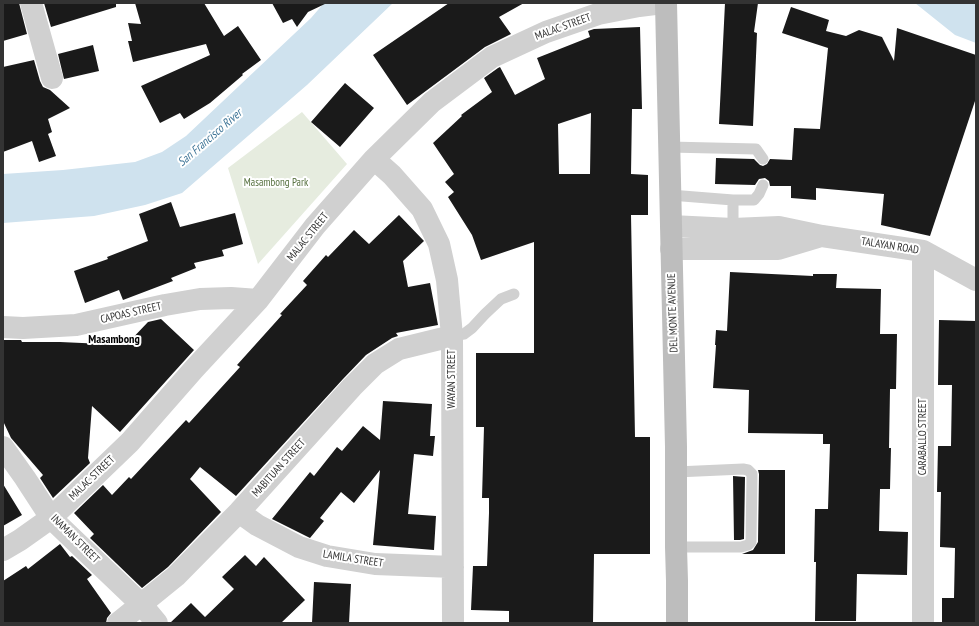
<!DOCTYPE html>
<style>
body{margin:0}
#map{position:relative;width:979px;height:626px;overflow:hidden;background:#fff;font-family:"PT Sans Narrow",sans-serif}
canvas{display:block}
.frame{position:absolute;inset:0;border:4px solid #333;pointer-events:none}
</style>
<div id="map">
<canvas width="979" height="626"></canvas>
<div class="frame"></div>
</div>
<script>
const context = document.querySelector('canvas').getContext('2d');
context.lineJoin = 'round';
function fill(path, color) { context.fillStyle = color; context.fill(path, 'evenodd'); }
const toPath = rows => new Path2D(rows.map(r => 'M' + r).join(''));
function stroke(path, color, width, dash) { context.strokeStyle = color; context.lineWidth = width; context.lineCap = dash ? 'butt' : 'round'; context.setLineDash(dash || []); context.stroke(path); }
function label(font, color, halo, rows, align = 'center') {
  context.font = font + ' "PT Sans Narrow",sans-serif'; context.lineWidth = 4; context.setLineDash([]); context.textBaseline = 'middle'; context.strokeStyle = halo; context.fillStyle = color; for (const [text, x, y, turn = 0] of rows) {
    context.save(); context.translate(x, y); context.rotate((+turn || 0) * Math.PI / 180); context.textAlign = isNaN(turn) ? turn : align; if (halo) context.strokeText(text, 0, 0); context.fillText(text, 0, 0); context.restore();
  }
}
fill(toPath([
 [302,112,347,164,258,264,228,168]
]), '#e6ecdf');
fill(toPath([
 [324,3,393,3,307,85,182,193,145,205,94,216,3,223,3,174,63,170,135,162,162,152,186,136,311,18],
 [915,3,976,3,976,43,955,35]
]), '#cfe2ee');
fill(toPath([
 [3,3,19,3,27,34,3,41],
 [44,3,116,3,116,7,51,27],
 [135,3,204,3,224,36,238,26,261,60,242,74,243,75,210,103,184,119,180,113,160,123,141,86,210,55,206,44,133,62,128,41,132,41,128,23,141,24],
 [272,3,327,3,308,12,297,27,292,19,283,23],
 [449,3,524,3,499,17,511,34,485,47,407,105,373,55],
 [725,3,758,3,754,32,757,33,753,126,719,124],
 [791,7,829,20,826,31,846,36,859,30,882,37,894,61,897,28,976,55,976,98,930,236,881,225,884,194,816,188,816,200,791,198,791,186,770,186,769,181,765,178,759,179,755,185,715,184,716,158,754,159,760,165,763,166,767,164,770,159,792,160,794,128,820,129,828,48,782,33],
 [640,27,642,109,632,109,631,174,648,175,648,215,631,215,635,437,650,437,650,554,594,554,593,623,509,623,509,611,471,610,473,566,487,566,489,513,489,498,482,498,484,427,476,427,476,353,534,353,534,242,481,260,472,235,448,197,454,192,445,182,454,174,433,143,462,116,461,115,492,92,484,78,498,68,500,67,515,95,545,79,537,58,590,37,588,31,594,29],
 [591,113,590,174,559,174,558,124],
 [93,45,99,71,64,79,58,54],
 [34,60,40,81,43,87,50,90,70,108,48,119,52,132,48,134,56,156,39,162,32,141,3,152,3,67],
 [345,83,374,108,340,147,311,122],
 [171,202,180,227,235,213,243,244,222,250,224,256,194,263,196,268,171,278,173,281,123,300,119,290,85,303,74,271,108,259,107,257,148,241,139,214],
 [399,215,424,241,403,261,408,287,430,283,438,325,396,333,398,336,392,338,366,355,343,379,236,496,200,467,190,479,221,512,168,567,142,588,90,538,94,534,74,513,103,485,112,495,129,477,131,479,186,420,189,423,240,367,237,365,282,315,280,314,307,285,303,281,326,255,328,257,354,230,369,244],
 [730,272,813,276,813,274,837,274,836,288,881,289,880,334,897,334,896,389,890,389,889,448,891,448,890,489,880,489,879,531,908,532,907,575,857,574,856,621,815,621,816,562,814,562,815,509,828,509,830,444,823,444,823,434,748,433,749,390,713,388,716,345,715,345,716,330,727,331],
 [161,319,194,350,120,432,92,406,88,458,90,463,53,498,40,478,43,475,11,438,3,421,3,340,21,340,22,342,60,342,126,345,148,322],
 [939,320,976,321,976,623,942,623,942,598,954,598,955,548,940,547,941,492,937,492,938,446,951,446,952,385,938,385],
 [383,401,432,404,430,436,435,436,433,456,414,454,408,514,436,516,434,550,373,545,380,470,354,503,341,492,320,518,324,521,310,538,272,519,310,472,314,476,337,447,342,451,363,426,380,440],
 [758,470,785,470,785,554,742,554,753,550,758,542,759,474],
 [733,476,745,477,744,539,740,540,734,540],
 [3,484,22,515,3,526],
 [60,544,70,557,72,556,92,575,87,579,111,613,107,618,106,623,3,623,3,581,26,566,28,569],
 [245,555,256,566,264,557,305,600,281,623,170,623,191,603,205,617,234,589,222,577],
 [314,582,351,584,349,623,312,623]
]), '#1a1a1a');
stroke(toPath([
 [669,147,756,149,763,159],
 [670,195,733,200,754,200,759,194,763,185],
 [733,200,733,229],
 [452,336,464,334,472,328,485,314,501,299,514,294],
 [676,547,741,547,748,545,751,542,752,474,748,470,743,469,676,472]
]), '#d0d0d0', 11);
stroke(toPath([
 [31,3,52,78],
 [374,159,392,175,422,209,439,244,447,280,452,336,453,623],
 [671,226,733,229,779,227,822,236,923,251,976,280],
 [671,249,778,249,818,237],
 [923,251,923,623],
 [3,327,23,328,76,325,165,305,200,299,231,298,258,300],
 [3,447,25,478,51,518,142,605,157,623],
 [239,512,257,525,299,547,327,556,375,564,453,567],
 [3,550,20,540,51,518,130,442,194,369,258,300,315,226,374,159,432,102,492,57,546,32,598,14,639,6,663,3],
 [118,623,176,576,239,512,352,387,375,364,399,349,452,336]
]), '#d0d0d0', 22);
stroke(toPath([
 [666,3,676,447,676,547,677,581,677,623]
]), '#bdbdbd', 22);
label('11px', '#333', '#fff', [
 ["MALAC STREET",563,27,-20],
 ["MALAC STREET",308,237,-51],
 ["TALAYAN ROAD",890,246,9],
 ["CAPOAS STREET",131,313,-13],
 ["DEL MONTE AVENUE",673,313,-92],
 ["WAYAN STREET",452,379,-90],
 ["CARABALLO STREET",923,437,-90],
 ["MABITUAN STREET",279,468,-48],
 ["MALAC STREET",92,478,-44],
 ["INAMAN STREET",75,539,45],
 ["LAMILA STREET",353,559,9]
]);
label('11px', '#56703f', '#fff', [
 ["Masambong Park",276,183]
]);
label('italic 12px', '#3f7597', '#fff', [
 ["San Francisco River",210,138,-41]
]);
label('bold 12px', '#000', '#fff', [
 ["Masambong",114,340]
]);
</script>
